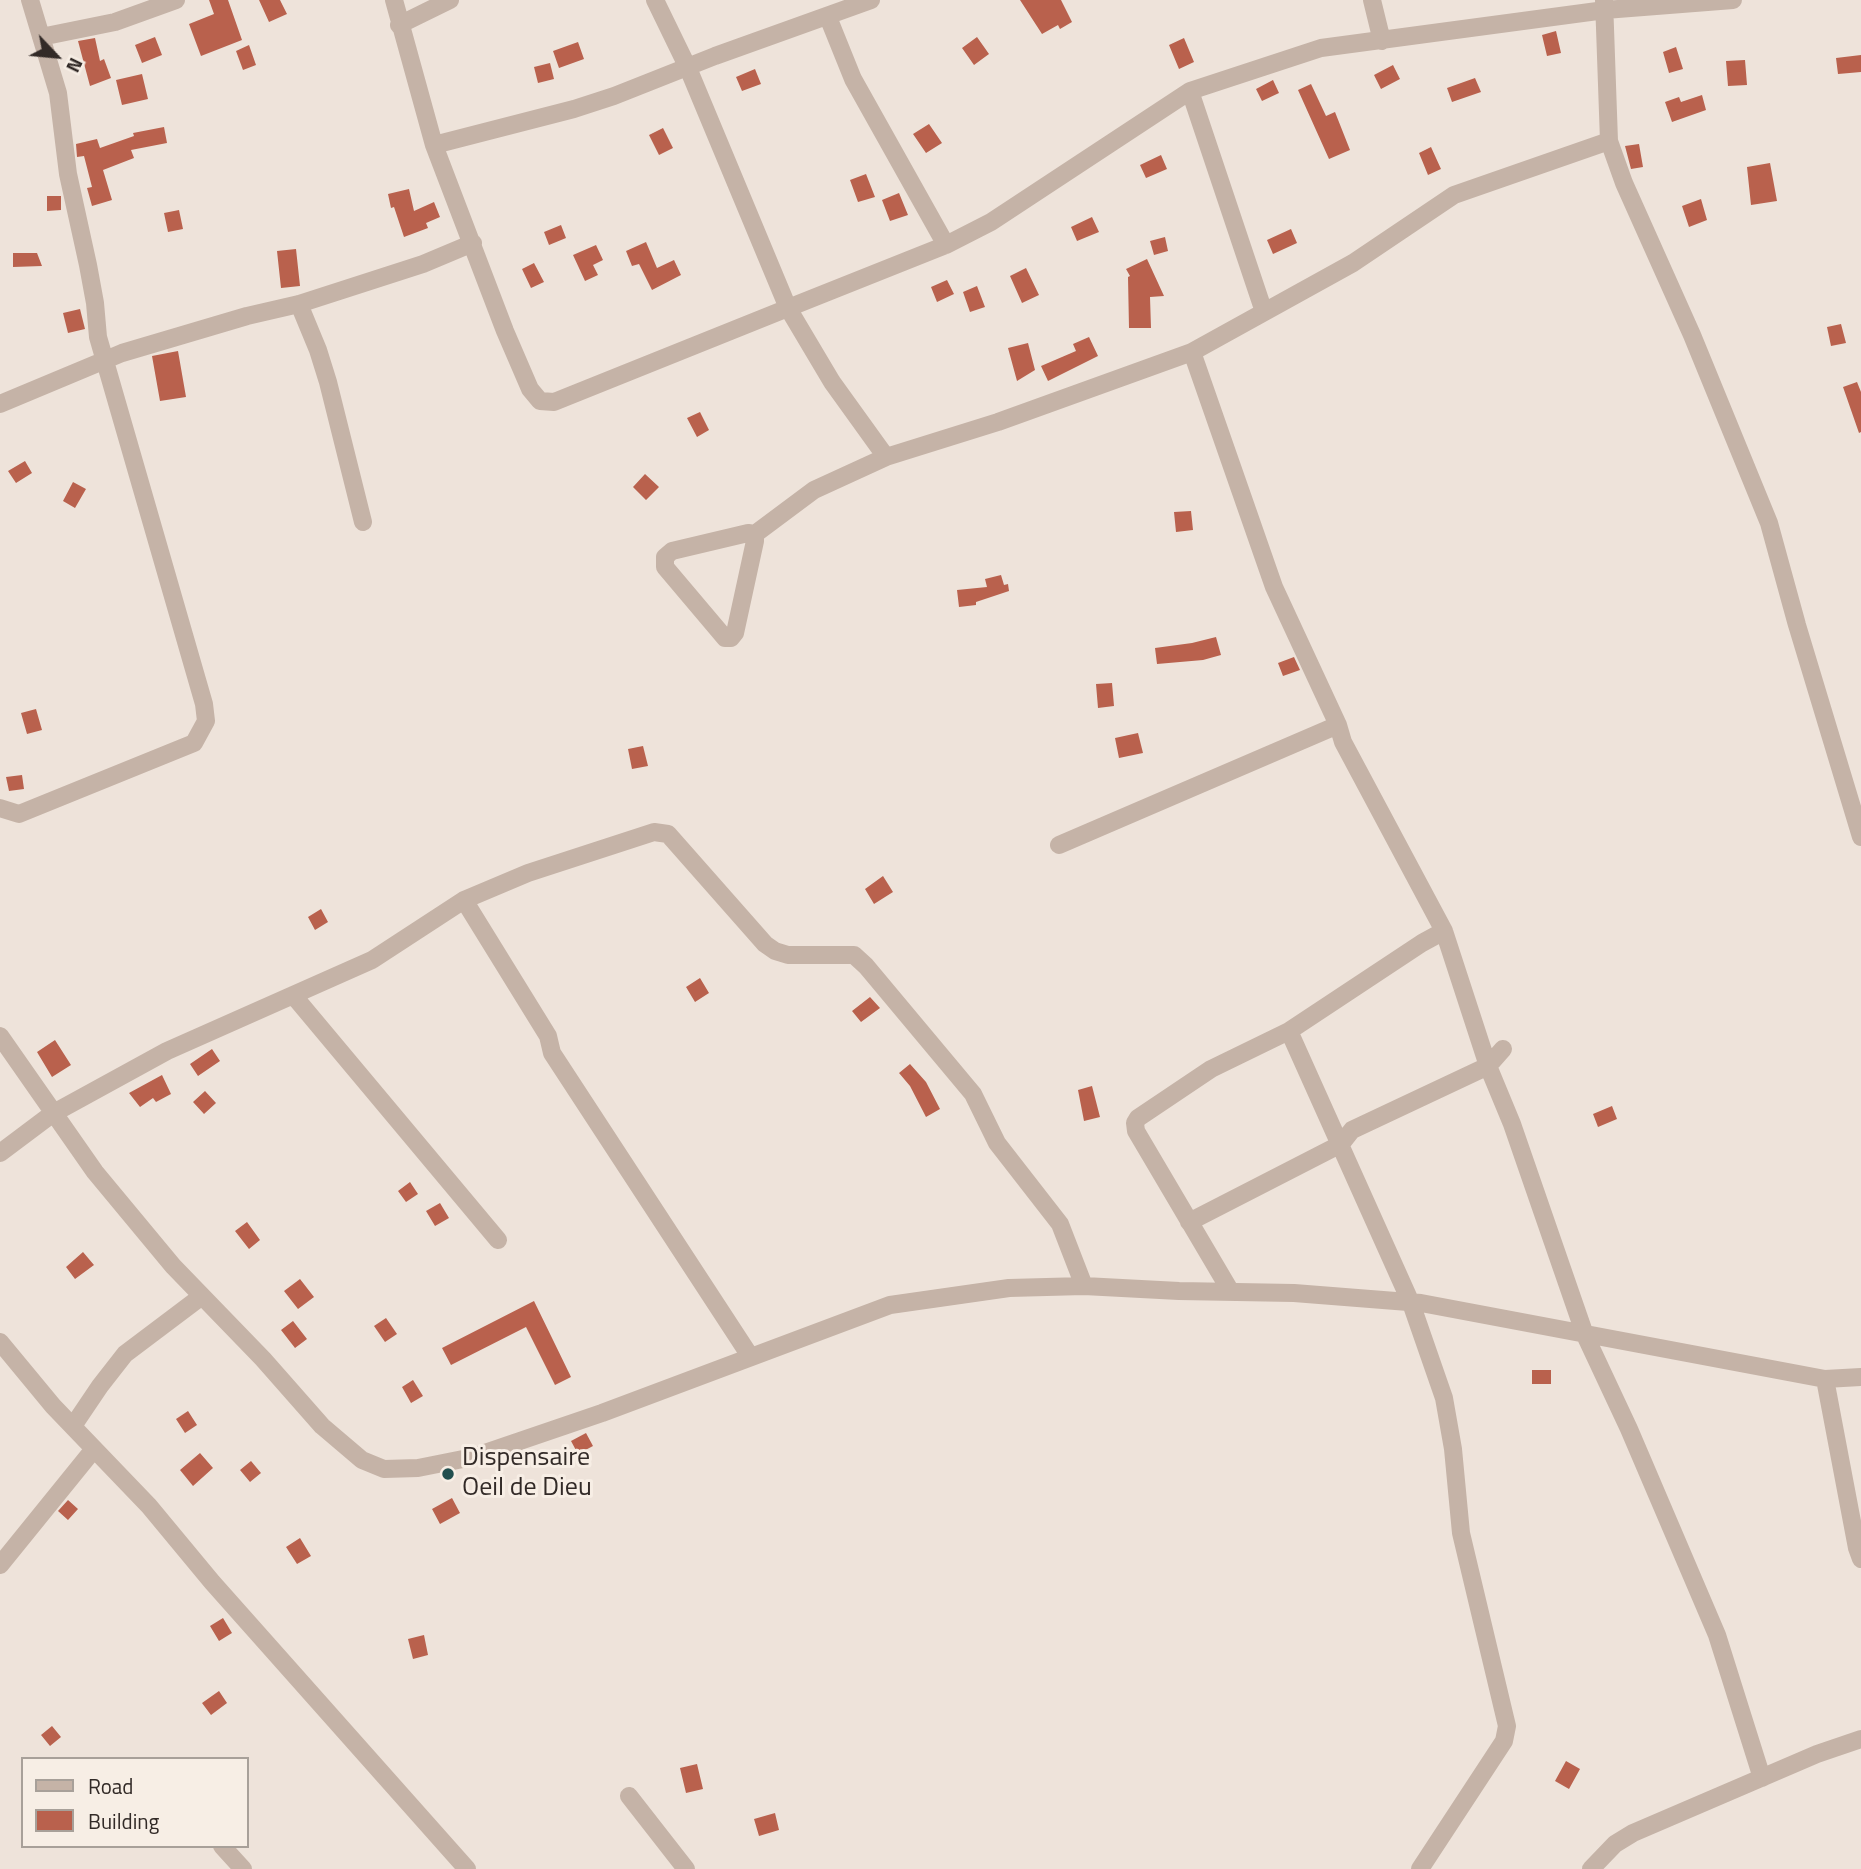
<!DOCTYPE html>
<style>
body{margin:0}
#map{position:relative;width:1861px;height:1869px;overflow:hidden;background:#eee3da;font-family:"Titillium Web",sans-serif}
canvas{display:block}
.legend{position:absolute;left:21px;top:1757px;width:228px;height:91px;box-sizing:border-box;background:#f7eee5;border:2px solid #a8a099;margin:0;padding:9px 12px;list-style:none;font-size:21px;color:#322a27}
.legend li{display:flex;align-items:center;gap:14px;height:35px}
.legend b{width:35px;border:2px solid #a8a099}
.north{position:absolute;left:21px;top:21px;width:70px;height:70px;-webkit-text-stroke:5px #f7eee5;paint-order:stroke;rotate:116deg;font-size:19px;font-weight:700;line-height:28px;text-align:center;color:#322a27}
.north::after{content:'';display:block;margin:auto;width:24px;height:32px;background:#322a27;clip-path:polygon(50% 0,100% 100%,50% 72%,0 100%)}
</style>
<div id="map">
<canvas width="1861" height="1869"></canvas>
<ul class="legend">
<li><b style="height:9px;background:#c5b3a7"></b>Road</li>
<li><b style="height:19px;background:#b9614d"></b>Building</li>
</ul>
<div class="north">N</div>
</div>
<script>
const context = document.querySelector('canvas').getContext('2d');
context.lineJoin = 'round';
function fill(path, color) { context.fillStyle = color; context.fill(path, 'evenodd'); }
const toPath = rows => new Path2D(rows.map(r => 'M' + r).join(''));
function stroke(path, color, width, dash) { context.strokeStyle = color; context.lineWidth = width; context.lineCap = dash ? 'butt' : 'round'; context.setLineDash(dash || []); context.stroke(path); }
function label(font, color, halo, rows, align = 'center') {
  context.font = font + ' "Titillium Web",sans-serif'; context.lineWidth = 6; context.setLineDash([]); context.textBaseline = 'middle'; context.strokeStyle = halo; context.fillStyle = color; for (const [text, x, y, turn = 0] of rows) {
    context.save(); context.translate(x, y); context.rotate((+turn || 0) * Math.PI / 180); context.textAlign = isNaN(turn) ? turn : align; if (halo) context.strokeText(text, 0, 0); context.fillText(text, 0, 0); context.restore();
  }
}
fill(toPath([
 [209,0,228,0,242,40,201,56,189,24,214,14],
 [259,0,280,0,287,14,269,22],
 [1020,0,1061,0,1072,22,1060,29,1058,25,1042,34],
 [1556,31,1561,53,1547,56,1542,35],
 [155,37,162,55,142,63,135,45],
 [977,37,989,54,974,65,962,48],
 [95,38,100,61,104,59,111,78,90,86,78,41],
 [1184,38,1194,62,1179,69,1169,45],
 [578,42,584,59,559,68,553,51],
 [249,45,256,65,243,70,236,51],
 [1676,47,1683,69,1669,73,1663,52],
 [1861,55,1861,72,1838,74,1836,58],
 [1745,60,1747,85,1728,86,1726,61],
 [550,63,554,79,538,83,534,67],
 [1393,65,1400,79,1381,89,1374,75],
 [755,69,761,84,742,91,736,77],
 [142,74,148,99,122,105,116,80],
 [1475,78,1481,92,1452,102,1447,88],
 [1273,80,1279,93,1262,101,1256,89],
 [1311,84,1326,116,1335,112,1350,150,1329,159,1298,90],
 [1702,95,1706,110,1672,122,1665,102,1679,97,1681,102],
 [929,124,942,143,926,153,913,134],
 [164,127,167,143,131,150,134,158,103,170,112,200,92,206,87,188,92,187,84,156,77,157,76,144,97,139,100,148,134,136,133,133],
 [663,128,673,148,659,155,649,135],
 [1639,144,1643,167,1631,169,1625,146],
 [1431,147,1441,169,1428,175,1419,153],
 [1161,155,1167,169,1146,178,1140,165],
 [1770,163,1777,201,1751,205,1747,167],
 [866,174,875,197,858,202,850,180],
 [409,189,414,211,434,202,440,217,426,223,428,228,404,237,394,207,391,208,388,194],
 [899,193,908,215,890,221,882,200],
 [47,196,61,196,61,210,47,211],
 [1701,199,1707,220,1689,227,1682,206],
 [179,210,183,229,168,232,164,213],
 [1092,217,1099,232,1077,241,1071,227],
 [561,225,566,238,549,245,544,232],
 [1291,229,1297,243,1273,254,1267,240],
 [1165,237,1168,251,1154,255,1150,241],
 [646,242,657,268,674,260,681,275,652,290,639,264,632,266,626,251],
 [596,245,603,260,593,265,598,275,585,281,573,255],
 [296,249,300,286,281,288,277,251],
 [13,253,37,253,42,266,13,267],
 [1147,259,1164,296,1150,297,1151,328,1129,328,1128,277,1130,276,1126,269],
 [534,263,544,282,531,288,522,269],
 [1026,268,1039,295,1022,303,1010,276],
 [947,280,954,294,937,302,931,287],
 [977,286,985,307,970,312,963,292],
 [80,309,85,329,68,333,63,313],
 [1841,324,1846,343,1831,346,1827,327],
 [1089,337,1098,356,1048,381,1041,366,1076,351,1073,344],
 [1028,343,1035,370,1017,381,1008,348],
 [178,351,186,397,160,401,152,356],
 [1857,382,1861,392,1861,432,1859,433,1843,387],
 [700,412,709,430,697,437,687,418],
 [25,461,32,473,16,483,8,471],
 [645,474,659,487,646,500,633,487],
 [73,482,86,489,75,508,63,501],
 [1191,511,1193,530,1176,532,1174,512],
 [1001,575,1004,585,1008,584,1009,591,976,602,976,605,959,607,957,590,987,587,985,579],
 [1216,637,1221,655,1203,660,1157,664,1155,648,1192,643],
 [1294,657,1300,670,1283,676,1278,663],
 [1112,683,1114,706,1098,708,1096,684],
 [36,709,42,730,27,734,21,713],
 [1138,733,1143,753,1119,758,1115,738],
 [643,746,648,766,632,769,628,749],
 [22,775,24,789,9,791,6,777],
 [883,876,893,892,874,904,865,889],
 [321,909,328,922,315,930,308,917],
 [700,978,709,993,695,1002,686,987],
 [870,997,880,1008,861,1022,852,1011],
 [55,1040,71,1065,52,1077,37,1052],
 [212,1049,220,1061,198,1076,190,1064],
 [910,1064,926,1082,940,1109,926,1117,910,1086,899,1073],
 [162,1075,171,1094,156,1102,153,1098,140,1107,129,1093],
 [1092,1086,1100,1117,1084,1121,1078,1090],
 [205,1091,216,1103,204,1114,193,1102],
 [1612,1106,1617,1119,1598,1127,1593,1114],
 [410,1182,418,1194,406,1202,398,1191],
 [440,1203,449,1218,435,1226,426,1211],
 [247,1222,260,1240,249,1249,235,1231],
 [83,1252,94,1265,75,1279,66,1267],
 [300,1279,314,1297,298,1309,284,1291],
 [534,1301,571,1377,555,1385,526,1327,451,1365,442,1348],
 [386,1318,397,1334,385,1342,374,1326],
 [293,1321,307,1339,295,1348,281,1330],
 [1532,1370,1551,1370,1551,1384,1532,1384],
 [413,1380,423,1396,411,1403,402,1387],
 [188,1411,197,1425,185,1433,176,1419],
 [586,1433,593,1446,578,1454,571,1441],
 [200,1453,213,1468,193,1486,180,1470],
 [251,1461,261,1473,250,1482,240,1470],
 [452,1498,460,1513,440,1524,432,1509],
 [68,1500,78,1509,68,1520,58,1511],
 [300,1538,311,1556,297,1564,286,1547],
 [223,1618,232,1633,219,1641,210,1626],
 [424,1635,428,1655,413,1659,408,1639],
 [219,1691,227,1703,211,1715,202,1703],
 [52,1726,61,1737,50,1746,41,1735],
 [1566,1761,1580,1769,1569,1789,1555,1781],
 [697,1764,703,1789,686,1793,680,1768],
 [775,1813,779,1830,759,1836,754,1819]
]), '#b9614d');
stroke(toPath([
 [394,0,434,145,505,331,530,389,540,401,554,402,788,308,832,382,886,457,998,422,1192,352,1353,263,1454,195,1609,141],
 [655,0,688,68,788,308,946,245,991,222,1190,91,1321,48,1605,10,1733,0],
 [1372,0,1382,41],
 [1604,0,1609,141,1624,183,1692,335,1769,523,1797,625,1861,837],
 [828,17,853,79,946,245],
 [399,25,450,0],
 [41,37,115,22,176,0],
 [1190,91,1264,312],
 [434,145,574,109,614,96,715,56,871,0],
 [299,304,318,350,328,382,363,522],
 [1192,352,1274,587,1338,725,1343,742,1444,931,1488,1066,1512,1124,1585,1335,1629,1429,1717,1635,1762,1778],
 [0,404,122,353,247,316,299,304,423,264,473,243],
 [755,534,755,541,735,633,731,638,725,638,665,567,665,557,672,551,748,533,755,534,814,490,886,457],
 [0,808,19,814,194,743,206,721,204,704,98,337,95,303,88,265,68,174,58,93,30,0],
 [1059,845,1338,725],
 [464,900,548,1036,552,1053,750,1356],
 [293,995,498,1240],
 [1289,1031,1411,1303,1444,1398,1453,1449,1461,1533,1507,1726,1504,1741,1420,1869],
 [0,1036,95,1172,173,1266,263,1359,322,1426,362,1460,384,1469,418,1468,473,1457,602,1413,890,1305,1009,1288,1084,1286,1179,1291,1294,1293,1421,1303,1825,1379,1861,1377],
 [0,1153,52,1114,167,1051,372,960,464,900,528,873,654,832,668,834,765,944,775,951,788,955,854,955,866,966,973,1094,997,1143,1060,1224,1084,1286],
 [1189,1222,1341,1144,1352,1130,1488,1066,1503,1049],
 [1231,1292,1136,1131,1135,1123,1138,1118,1211,1069,1289,1031,1422,943,1444,931],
 [0,1342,53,1406,149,1506,212,1582,467,1869],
 [1825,1379,1857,1548,1861,1559],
 [73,1426,100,1386,125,1354,202,1296],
 [0,1565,94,1449],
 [629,1796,686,1869],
 [222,1846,243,1869],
 [1591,1869,1615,1844,1633,1833,1817,1754,1861,1739]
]), '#c5b3a7', 18);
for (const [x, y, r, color] of [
 [448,1474,7,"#214f4f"]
]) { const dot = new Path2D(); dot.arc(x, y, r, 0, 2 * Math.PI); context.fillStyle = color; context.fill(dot); stroke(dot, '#f7eee5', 2.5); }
label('26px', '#322a27', '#f7eee5', [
 ["Dispensaire",462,1459],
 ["Oeil de Dieu",462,1489]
], 'left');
</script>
